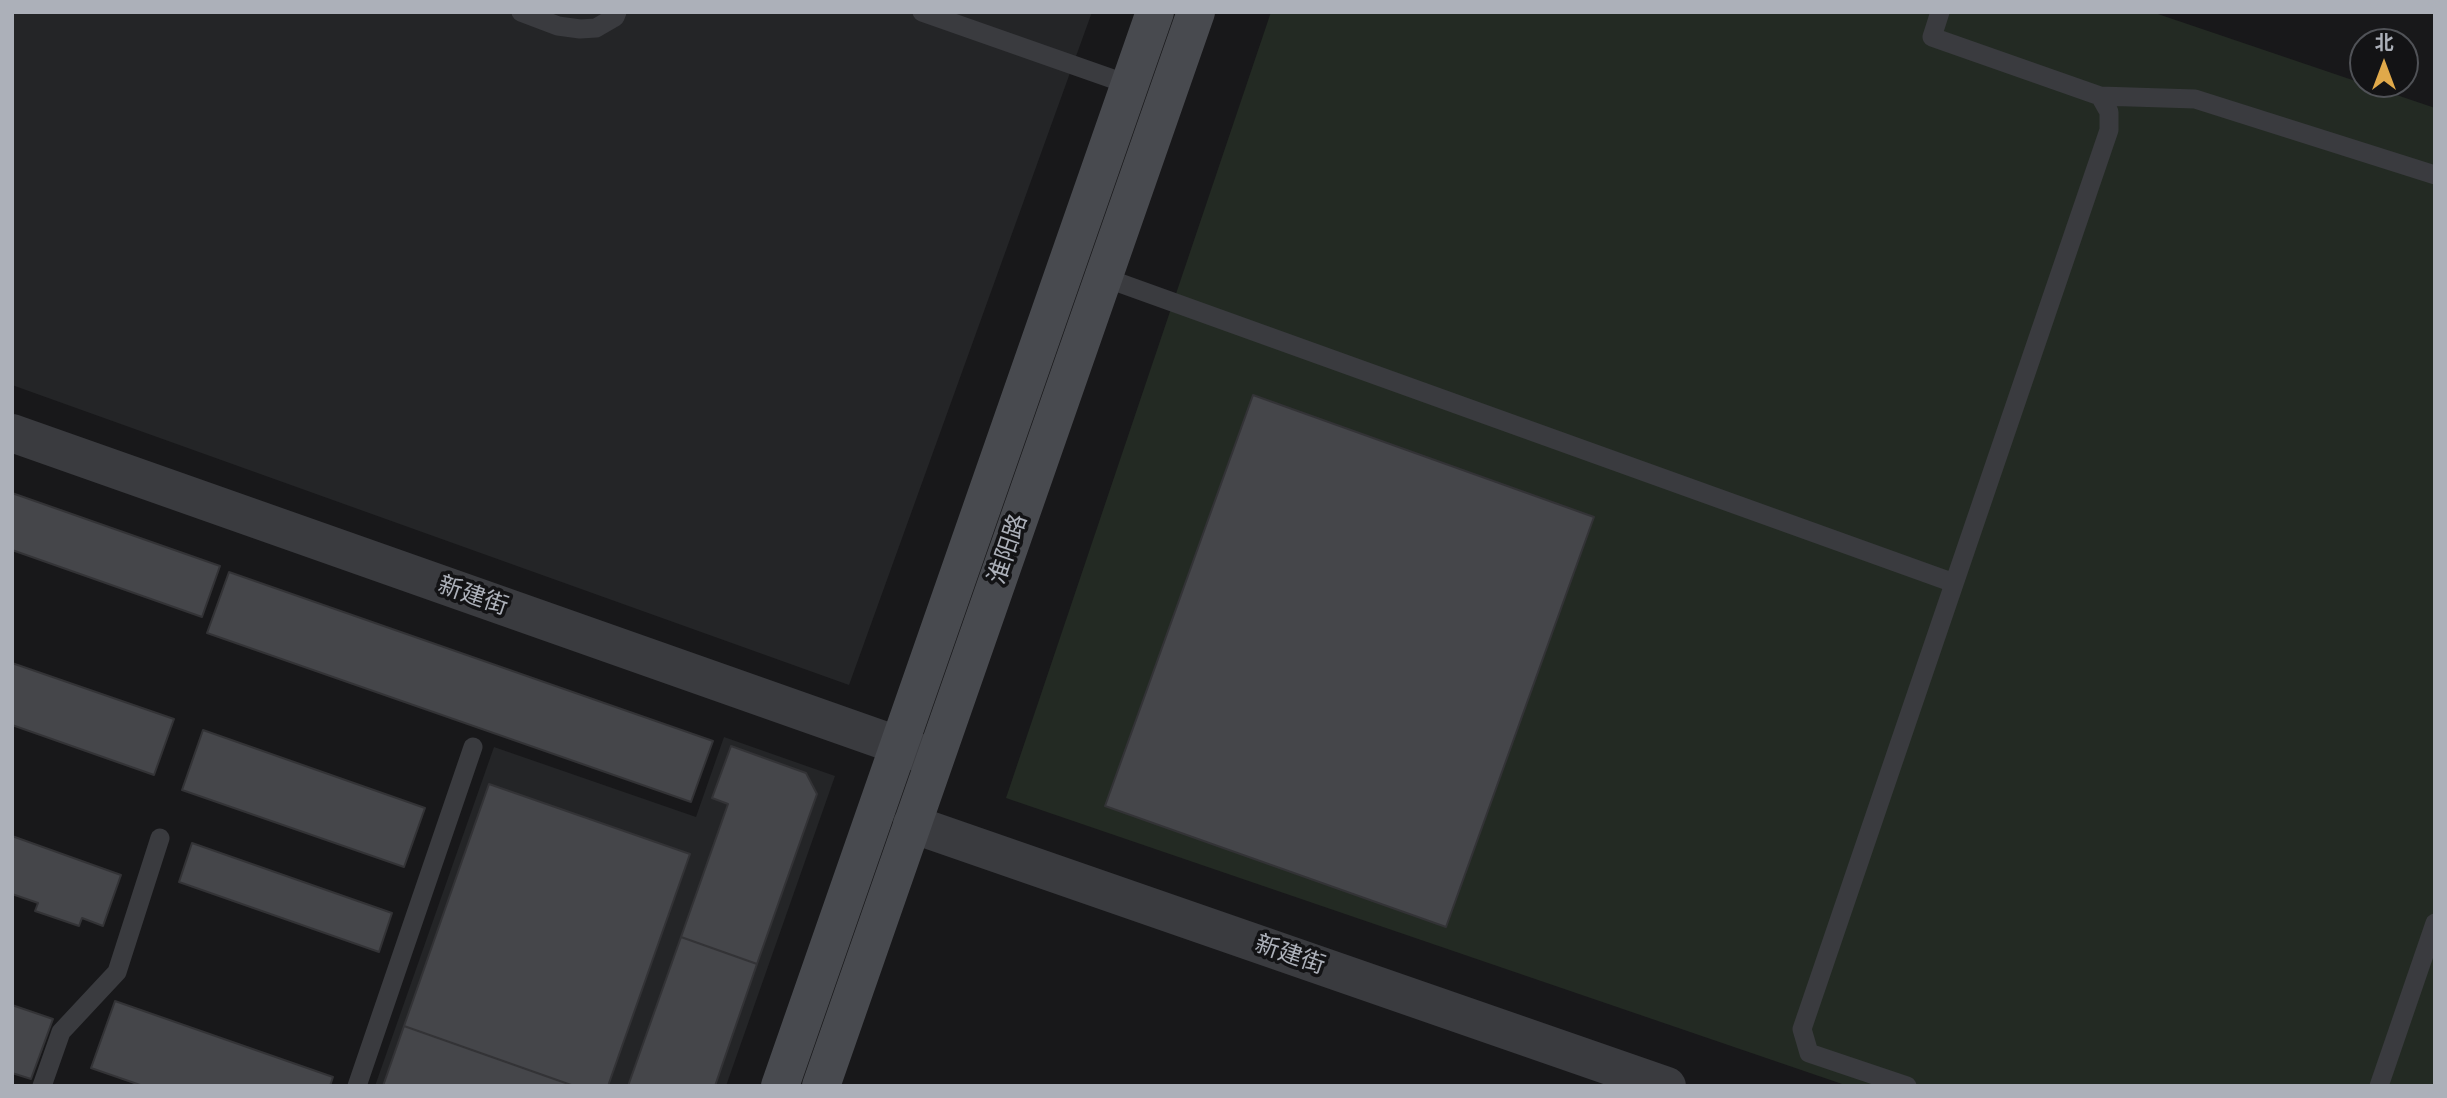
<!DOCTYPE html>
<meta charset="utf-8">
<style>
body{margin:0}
#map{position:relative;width:2447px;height:1098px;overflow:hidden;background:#18181a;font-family:"Alegreya Sans","Noto Sans SC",sans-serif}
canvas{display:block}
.frame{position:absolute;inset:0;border:14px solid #acb0b9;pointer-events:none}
.north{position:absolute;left:2349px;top:28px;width:70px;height:70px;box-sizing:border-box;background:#131315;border:2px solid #505257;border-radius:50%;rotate:0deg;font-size:19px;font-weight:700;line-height:28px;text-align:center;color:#acb0b9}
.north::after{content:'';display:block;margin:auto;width:24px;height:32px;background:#e0a94a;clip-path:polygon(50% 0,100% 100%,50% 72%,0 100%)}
</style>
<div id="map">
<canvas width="2447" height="1098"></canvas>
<div class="frame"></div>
<div class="north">北</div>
</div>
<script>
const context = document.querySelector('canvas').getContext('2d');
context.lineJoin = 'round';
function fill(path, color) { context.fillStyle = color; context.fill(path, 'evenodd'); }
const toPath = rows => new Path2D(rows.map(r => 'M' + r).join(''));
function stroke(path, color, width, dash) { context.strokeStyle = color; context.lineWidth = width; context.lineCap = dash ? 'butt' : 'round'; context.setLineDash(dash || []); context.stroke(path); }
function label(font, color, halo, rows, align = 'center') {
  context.font = font + ' "Alegreya Sans","Noto Sans SC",sans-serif'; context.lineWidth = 7; context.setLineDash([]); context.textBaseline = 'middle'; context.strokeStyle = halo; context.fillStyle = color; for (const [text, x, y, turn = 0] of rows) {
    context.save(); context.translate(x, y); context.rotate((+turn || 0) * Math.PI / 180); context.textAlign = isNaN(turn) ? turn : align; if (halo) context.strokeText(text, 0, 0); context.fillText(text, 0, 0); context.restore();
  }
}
fill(toPath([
 [12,12,1092,12,849,685,12,385],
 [724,737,835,776,726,1086,375,1086,494,747,696,817]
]), '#242527');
fill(toPath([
 [1271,12,2152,12,2435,108,2435,1086,1848,1086,1006,798]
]), '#232a23');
const building = toPath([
 [1253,395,1594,517,1446,927,1105,806,1253,395],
 [12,493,220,566,202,617,12,550,12,493],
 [229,572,713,741,691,802,207,633,229,572],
 [12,663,174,719,154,775,12,725,12,663],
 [203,730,425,808,404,867,182,790,203,730],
 [731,746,806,773,817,794,757,964,681,937,728,804,712,798,731,746],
 [489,784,690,854,608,1086,574,1086,404,1026,489,784],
 [12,836,121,875,103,926,82,918,79,926,35,911,38,903,12,894,12,836],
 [192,843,392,913,379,952,179,882,192,843],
 [681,937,757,964,715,1086,628,1086,681,937],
 [115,1001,333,1077,330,1086,143,1086,91,1068,115,1001],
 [12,1005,53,1019,31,1079,12,1073,12,1005],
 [404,1026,574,1086,383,1086,404,1026]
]);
fill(building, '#45464a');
stroke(building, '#333336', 2);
stroke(toPath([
 [521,12,558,26,580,29,596,28,615,17,617,12],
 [922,12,1130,85],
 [2100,96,2195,99,2435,175],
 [1103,277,1954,583],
 [42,1086,61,1032,117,972,160,838],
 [357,1086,473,747],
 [1907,1086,1809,1053,1802,1029,2109,130,2109,112,2100,96,1932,37,1940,12],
 [2379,1086,2435,923]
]), '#3a3b3f', 19);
stroke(toPath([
 [12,433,931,757],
 [912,824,1667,1086]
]), '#3a3b3f', 38);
stroke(toPath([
 [780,1086,1155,12],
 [821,1086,1196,12]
]), '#484a4f', 38);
label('24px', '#acb0b9', '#131315', [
 ["淮阳路",1008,549,-71],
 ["新建街",473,596,19],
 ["新建街",1290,955,19]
]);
</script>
